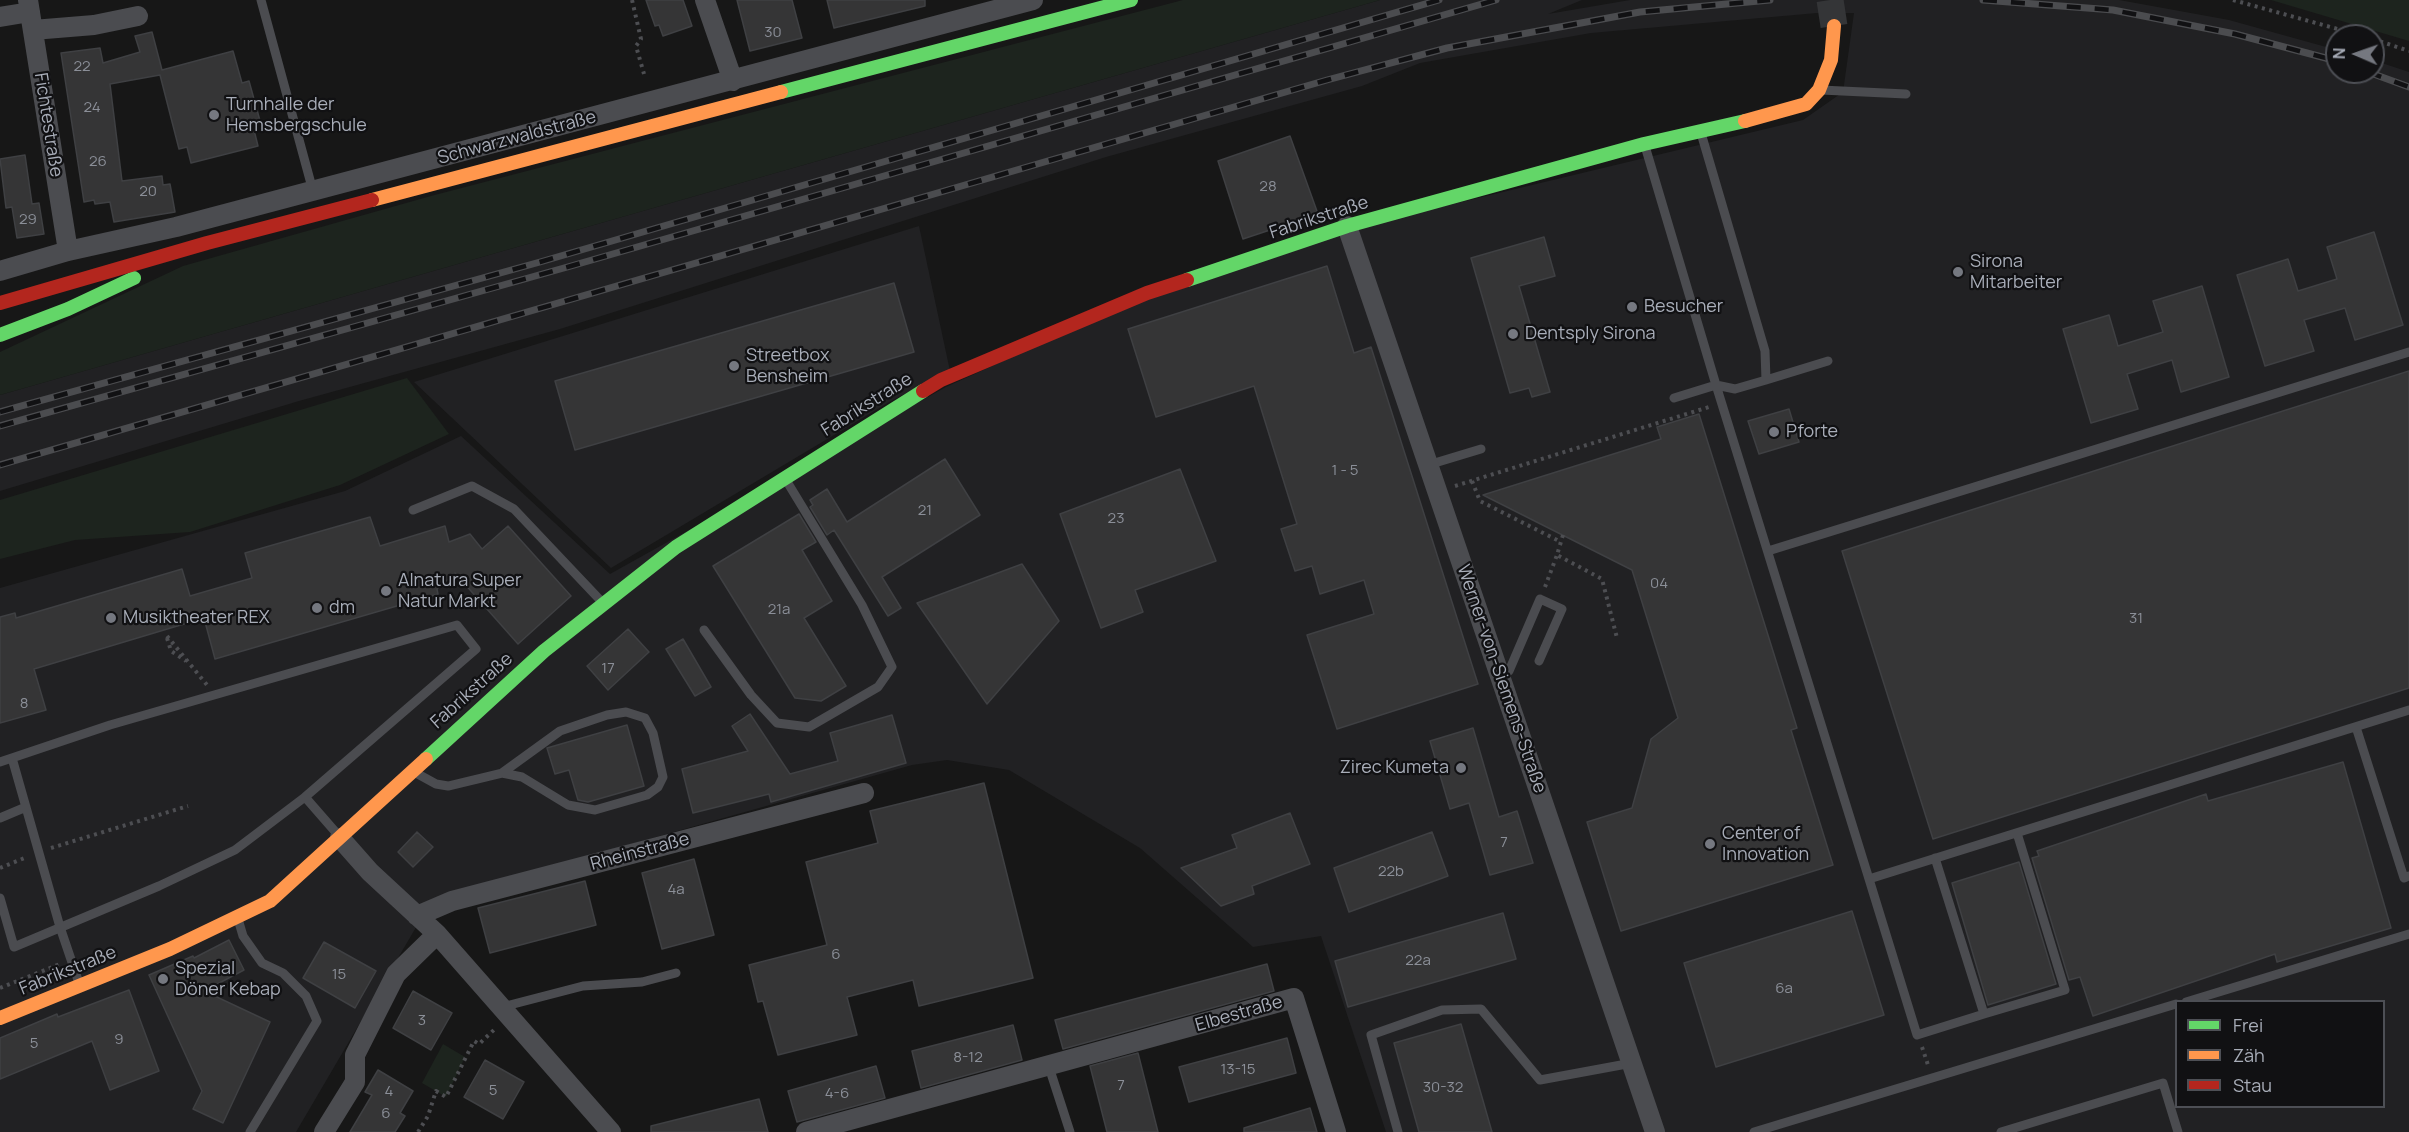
<!DOCTYPE html>
<meta charset="utf-8">
<style>
body{margin:0}
#map{position:relative;width:2409px;height:1132px;overflow:hidden;background:#171717;font-family:Manrope,sans-serif}
canvas{display:block}
.legend{position:absolute;left:2175px;top:1000px;width:210px;height:108px;box-sizing:border-box;background:#111113;border:2px solid #4d4f55;margin:0;padding:8px 10px;list-style:none;font-size:18px;color:#a8adb8}
.legend li{display:flex;align-items:center;gap:12px;height:30px}
.legend b{width:30px;border:2px solid #4d4f55}
.north{position:absolute;left:2325px;top:24px;width:60px;height:60px;box-sizing:border-box;background:#111113;border:2px solid #4d4f55;border-radius:50%;rotate:272deg;font-size:16px;font-weight:700;line-height:24px;text-align:center;color:#a8adb8}
.north::after{content:'';display:block;margin:auto;width:21px;height:27px;background:#757880;clip-path:polygon(50% 0,100% 100%,50% 72%,0 100%)}
</style>
<div id="map">
<canvas width="2409" height="1132"></canvas>
<ul class="legend">
<li><b style="height:8px;background:#63d668"></b>Frei</li>
<li><b style="height:8px;background:#ff974d"></b>Zäh</li>
<li><b style="height:8px;background:#b3261e"></b>Stau</li>
</ul>
<div class="north">N</div>
</div>
<script>
const context = document.querySelector('canvas').getContext('2d');
context.lineJoin = 'round';
function fill(path, color) { context.fillStyle = color; context.fill(path, 'evenodd'); }
const toPath = rows => new Path2D(rows.map(r => 'M' + r).join(''));
function stroke(path, color, width, dash) { context.strokeStyle = color; context.lineWidth = width; context.lineCap = dash ? 'butt' : 'round'; context.setLineDash(dash || []); context.stroke(path); }
function label(font, color, halo, rows, align = 'center') {
  context.font = font + ' Manrope,sans-serif'; context.lineWidth = 4.5; context.setLineDash([]); context.textBaseline = 'middle'; context.strokeStyle = halo; context.fillStyle = color; for (const [text, x, y, turn = 0] of rows) {
    context.save(); context.translate(x, y); context.rotate((+turn || 0) * Math.PI / 180); context.textAlign = isNaN(turn) ? turn : align; if (halo) context.strokeText(text, 0, 0); context.fillText(text, 0, 0); context.restore();
  }
}
fill(toPath([
 [1380,0,1582,0,1548,14,1630,0,2119,0,2229,20,2337,50,2337,72,2373,72,2373,60,2409,72,2409,1132,1386,1132,1321,936,1253,947,1140,848,1009,770,947,760,912,765,432,900,296,1132,0,1132,0,588,345,491,461,436,610,574,946,387,1148,295,1353,228,1803,120,1843,92,1854,13,1817,13,1591,33,1420,63,1362,86,1106,157,560,329,299,401,0,491,0,395],
 [2176,1002,2384,1002,2384,1106,2176,1106],
 [919,226,950,371,891,401,611,568,414,382]
]), '#212123');
fill(toPath([
 [1183,0,1380,0,0,395,0,352,183,266,431,196],
 [2271,0,2409,0,2409,41],
 [407,378,449,434,340,485,190,532,75,540,0,559,0,500],
 [443,1044,465,1057,446,1097,422,1083]
]), '#1d241e');
const building = toPath([
 [646,0,683,0,692,26,663,36,659,25,655,26,646,0],
 [737,0,792,0,802,38,750,51,737,0],
 [827,0,925,0,925,6,834,28,827,0],
 [152,32,162,70,233,51,242,83,249,81,262,128,254,130,258,146,191,163,187,147,179,149,160,75,110,84,122,181,162,176,163,185,170,184,175,212,114,222,110,202,95,204,94,200,84,202,61,53,100,48,103,63,140,52,135,36,152,32],
 [1290,136,1318,214,1243,239,1218,161,1290,136],
 [25,155,32,204,39,203,44,234,17,238,12,207,6,208,0,159,25,155],
 [2374,232,2403,325,2355,340,2345,308,2304,320,2314,351,2265,366,2237,275,2288,259,2298,291,2337,279,2327,247,2374,232],
 [1544,237,1555,276,1519,286,1550,392,1532,397,1529,388,1510,393,1471,258,1544,237],
 [1327,266,1354,353,1371,347,1478,684,1337,729,1307,635,1374,614,1364,580,1320,594,1312,566,1295,571,1281,529,1297,524,1254,386,1156,417,1128,329,1327,266],
 [894,283,914,352,575,450,555,381,894,283],
 [2202,286,2229,377,2181,392,2172,360,2127,374,2138,409,2091,423,2063,329,2109,315,2118,346,2163,332,2153,301,2202,286],
 [2409,371,2409,688,1933,839,1842,551,2409,371],
 [1789,409,1799,442,1759,454,1748,421,1789,409],
 [1699,414,1797,728,1791,730,1833,865,1621,931,1587,822,1632,808,1651,739,1678,718,1632,570,1483,495,1661,439,1657,427,1699,414],
 [945,459,980,515,882,577,901,608,888,616,834,530,827,535,810,507,813,505,810,500,827,489,847,522,945,459],
 [1180,469,1216,561,1135,590,1143,612,1101,628,1060,514,1180,469],
 [799,514,816,542,802,550,832,601,804,618,846,686,821,701,795,698,713,566,799,514],
 [370,517,380,546,445,526,449,542,470,534,482,549,508,526,571,596,518,644,455,573,437,589,438,594,215,659,204,618,34,669,46,710,0,723,0,617,15,613,16,618,182,569,190,596,252,578,245,553,370,517],
 [1022,564,1059,621,987,704,917,603,1022,564],
 [628,629,649,652,608,690,587,666,628,629],
 [683,639,711,687,695,696,666,649,683,639],
 [750,714,790,774,838,761,830,733,892,715,906,763,771,802,769,794,693,813,682,769,748,751,732,726,750,714],
 [627,725,644,786,588,802,578,800,569,770,555,774,547,748,627,725],
 [1473,728,1499,817,1517,811,1533,863,1490,875,1469,803,1450,809,1430,741,1473,728],
 [2343,762,2391,928,2277,962,2275,954,2093,1016,2080,977,2069,980,2032,858,2039,856,2037,851,2206,794,2208,801,2343,762],
 [984,783,1033,978,919,1006,913,980,847,997,857,1035,778,1055,763,1001,758,1002,749,965,827,945,806,862,878,843,870,811,984,783],
 [1290,813,1310,864,1252,886,1254,894,1221,906,1181,868,1237,848,1232,835,1290,813],
 [417,832,433,847,413,867,398,852,417,832],
 [1432,832,1448,876,1349,912,1334,868,1432,832],
 [694,859,714,935,662,949,642,873,694,859],
 [2019,862,2056,984,1988,1005,1952,883,2019,862],
 [585,881,596,925,490,953,478,908,585,881],
 [1852,911,1884,1015,1716,1067,1684,963,1852,911],
 [1503,913,1516,959,1348,1007,1335,961,1503,913],
 [229,940,244,970,204,991,270,1022,223,1123,193,1109,202,1091,149,975,193,956,194,958,229,940],
 [324,942,376,971,355,1008,303,978,324,942],
 [1267,964,1274,991,1063,1049,1055,1020,1267,964],
 [129,990,159,1071,110,1090,92,1041,0,1079,0,1038,57,1014,58,1017,129,990],
 [413,991,452,1013,431,1050,393,1028,413,991],
 [1461,1024,1492,1132,1419,1132,1394,1043,1461,1024],
 [1013,1025,1022,1060,921,1088,912,1051,1013,1025],
 [1287,1038,1296,1073,1189,1102,1179,1067,1287,1038],
 [1138,1053,1158,1132,1107,1132,1090,1066,1138,1053],
 [485,1060,524,1082,503,1119,464,1097,485,1060],
 [876,1066,885,1098,797,1122,788,1091,876,1066],
 [378,1070,413,1091,400,1113,405,1116,395,1132,350,1132,372,1095,365,1092,378,1070],
 [759,1099,768,1132,651,1132,651,1126,759,1099],
 [1310,1108,1317,1132,1244,1132,1244,1128,1310,1108]
]);
fill(building, '#353536');
stroke(building, '#3f4043', 1.5);
stroke(toPath([
 [1830,0,1834,26]
]), '#343537', 27, [27, 14]);
stroke(toPath([
 [632,0,641,39,636,46,644,74],
 [2233,0,2363,36],
 [2373,39,2409,51],
 [1472,481,1480,501,1561,542],
 [1455,486,1709,407],
 [1563,535,1557,555,1602,579,1617,638],
 [1545,587,1557,555],
 [167,636,207,685],
 [167,638,171,651,186,661],
 [51,848,188,806],
 [0,868,27,857],
 [0,988,60,964],
 [1922,1047,1928,1065],
 [418,1132,428,1116,436,1091,446,1097,474,1041,479,1044,496,1028]
]), '#4d4e52', 4, [3, 4.5]);
stroke(toPath([
 [261,0,313,191],
 [1821,90,1906,94],
 [1645,146,1716,385,1735,389,1766,380,1765,351,1701,133],
 [1766,380,1828,361],
 [1674,398,1716,385,1869,879,2409,710],
 [1428,465,1481,449],
 [413,510,472,486,514,509,602,602],
 [1768,551,2409,352],
 [704,630,751,695,777,723,809,727,878,687,892,667,862,605,786,480],
 [1509,671,1540,599,1562,609,1539,661],
 [2356,727,2404,878,2409,876],
 [12,758,60,927,79,983],
 [0,762,110,725,457,625,476,649,305,797,235,850,159,886,14,947,0,898],
 [416,773,436,784,448,786,502,773,522,777,568,805,595,810,647,795,658,787,663,777,653,733,645,718,626,712,607,715,560,731,502,773],
 [305,797,339,836],
 [0,818,26,807],
 [1869,879,1917,1035,1984,1014,1935,858],
 [238,919,243,936,262,963,283,973,306,996,317,1021,250,1132],
 [2186,1002,2409,934],
 [502,1007,583,986,642,982,676,973],
 [1984,1014,2065,990,2017,833],
 [1049,1067,1070,1132],
 [1398,1132,1371,1035,1442,1010,1481,1009,1540,1080,1632,1063],
 [1754,1132,2176,1004],
 [2001,1132,2163,1083,2178,1132]
]), '#4b4c50', 9);
stroke(toPath([
 [28,0,68,251],
 [705,0,733,81],
 [0,17,30,12],
 [33,30,94,25,138,16],
 [1347,226,1655,1132],
 [0,271,68,251,176,227,1033,0],
 [340,838,370,872,437,934,611,1132],
 [417,916,452,901,864,793],
 [324,1132,355,1082,355,1055,396,974,437,934],
 [806,1132,1294,998,1336,1132]
]), '#4b4c50', 20);
stroke(toPath([
 [781,92,1131,0],
 [1187,280,1347,226,1644,144,1745,121],
 [0,335,68,309,134,278],
 [426,759,544,651,676,547,923,391]
]), '#63d668', 14);
stroke(toPath([
 [1745,121,1806,104,1819,90,1831,60,1834,26],
 [372,200,781,92],
 [0,1018,170,949,270,901,426,759]
]), '#ff974d', 14);
stroke(toPath([
 [0,303,207,243,372,200],
 [923,391,941,380,1147,293,1187,280]
]), '#b3261e', 14);
const rail = toPath([
 [1983,0,2113,10,2235,34,2337,61],
 [2368,72,2409,87],
 [0,412,540,262,1439,0],
 [0,426,571,266,1496,0],
 [0,465,1327,80,1447,48,1640,12,1770,0]
]);
stroke(rail, '#4b4c4f', 7);
stroke(rail, '#111113', 4.5, [14]);
for (const [x, y, r, color] of [
 [214,115,6,"#757880"],
 [1958,272,6,"#757880"],
 [1632,307,6,"#757880"],
 [1513,334,6,"#757880"],
 [734,366,6,"#757880"],
 [1774,432,6,"#757880"],
 [386,591,6,"#757880"],
 [317,608,6,"#757880"],
 [111,618,6,"#757880"],
 [1461,768,6,"#757880"],
 [1710,844,6,"#757880"],
 [163,979,6,"#757880"]
]) { const dot = new Path2D(); dot.arc(x, y, r, 0, 2 * Math.PI); context.fillStyle = color; context.fill(dot); stroke(dot, '#111113', 2); }
label('15px', '#8b8f98', null, [
 ["30",773,33],
 ["22",82,67],
 ["24",92,108],
 ["26",98,162],
 ["28",1268,187],
 ["20",148,192],
 ["29",28,220],
 ["1 - 5",1345,471],
 ["21",925,511],
 ["23",1116,519],
 ["04",1659,584],
 ["21a",779,610],
 ["31",2136,619],
 ["17",608,669],
 ["8",24,704],
 ["7",1504,843],
 ["22b",1391,872],
 ["4a",676,890],
 ["6",836,955],
 ["22a",1418,961],
 ["15",339,975],
 ["6a",1784,989],
 ["3",422,1021],
 ["9",119,1040],
 ["5",34,1044],
 ["8-12",968,1058],
 ["13-15",1238,1070],
 ["7",1121,1086],
 ["30-32",1443,1088],
 ["5",493,1091],
 ["4",389,1092],
 ["4-6",837,1094],
 ["6",386,1114]
]);
label('18px', '#a8adb8', '#111113', [
 ["Turnhalle der",226,105],
 ["Hemsbergschule",226,126],
 ["Sirona",1970,262],
 ["Mitarbeiter",1970,283],
 ["Besucher",1644,307],
 ["Dentsply Sirona",1525,334],
 ["Streetbox",746,356],
 ["Bensheim",746,377],
 ["Pforte",1786,432],
 ["Alnatura Super",398,581],
 ["Natur Markt",398,602],
 ["dm",329,608],
 ["Musiktheater REX",123,618],
 ["Zirec Kumeta",1449,768,"right"],
 ["Center of",1722,834],
 ["Innovation",1722,855],
 ["Spezial",175,969],
 ["Döner Kebap",175,990]
], 'left');
label('18px', '#a8adb8', '#111113', [
 ["Fichtestraße",48,125,81],
 ["Schwarzwaldstraße",517,138,-15],
 ["Fabrikstraße",1319,218,-18],
 ["Fabrikstraße",867,405,-32],
 ["Werner-von-Siemens-Straße",1501,679,71],
 ["Fabrikstraße",472,691,-42],
 ["Rheinstraße",640,852,-15],
 ["Fabrikstraße",68,971,-22],
 ["Elbestraße",1239,1014,-16]
]);
</script>
